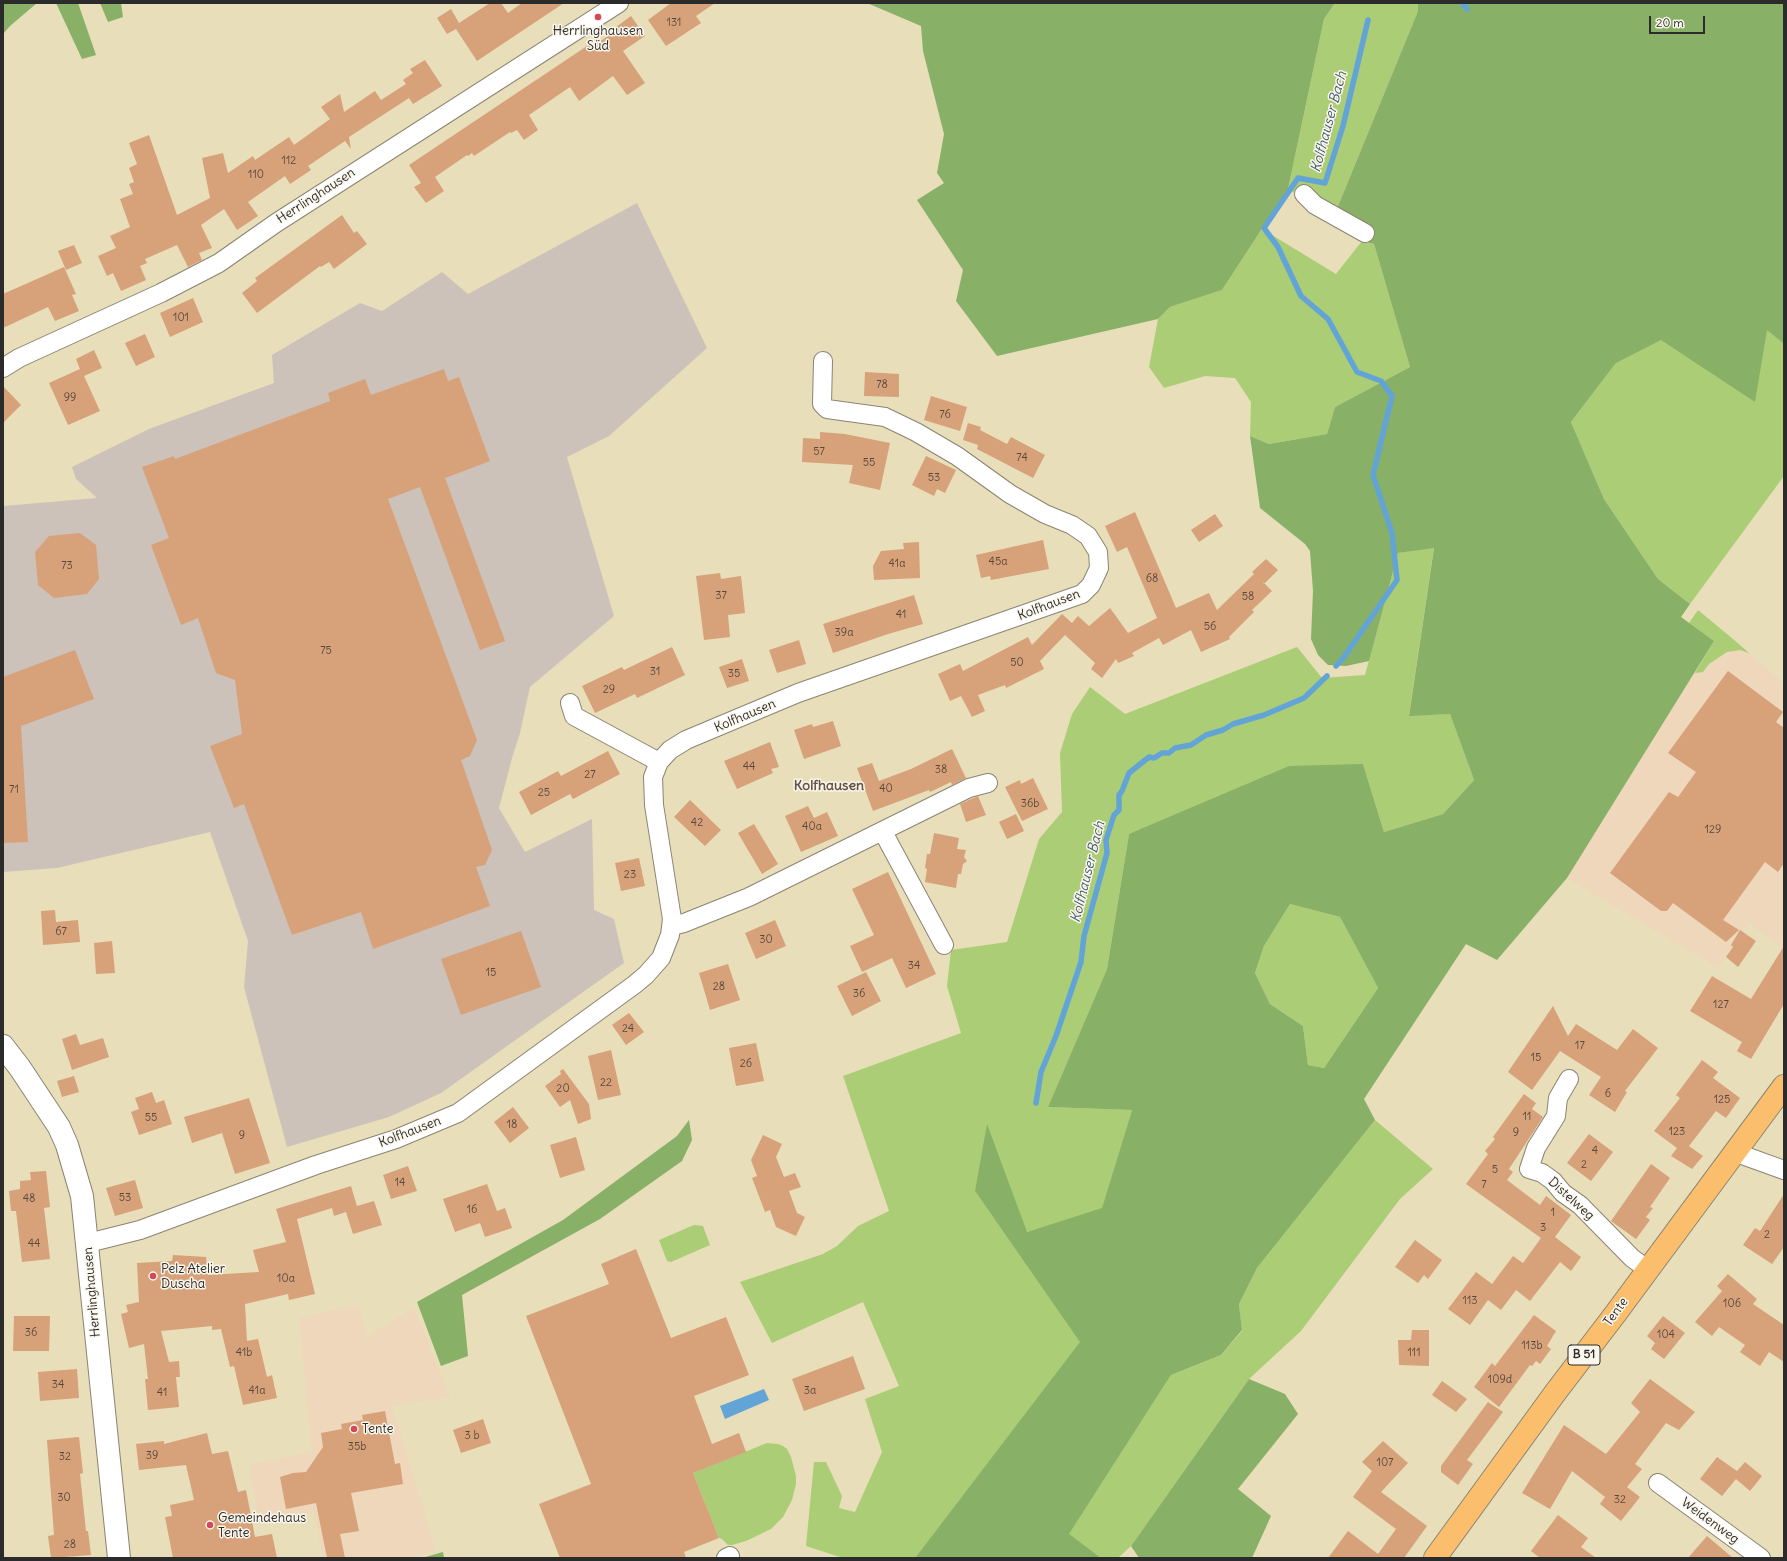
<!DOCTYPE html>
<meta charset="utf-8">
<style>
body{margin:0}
#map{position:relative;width:1787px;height:1561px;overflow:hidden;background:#e8deba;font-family:Delius,sans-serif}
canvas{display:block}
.frame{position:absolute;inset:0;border:4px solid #2b2b2b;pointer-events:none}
.scale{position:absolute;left:1649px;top:16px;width:56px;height:18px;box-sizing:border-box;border:2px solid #2b2b2b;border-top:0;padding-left:5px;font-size:12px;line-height:14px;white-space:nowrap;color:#2b2b2b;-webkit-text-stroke:3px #fbf7ec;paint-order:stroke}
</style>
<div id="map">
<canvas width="1787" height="1561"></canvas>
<div class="frame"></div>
<div class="scale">20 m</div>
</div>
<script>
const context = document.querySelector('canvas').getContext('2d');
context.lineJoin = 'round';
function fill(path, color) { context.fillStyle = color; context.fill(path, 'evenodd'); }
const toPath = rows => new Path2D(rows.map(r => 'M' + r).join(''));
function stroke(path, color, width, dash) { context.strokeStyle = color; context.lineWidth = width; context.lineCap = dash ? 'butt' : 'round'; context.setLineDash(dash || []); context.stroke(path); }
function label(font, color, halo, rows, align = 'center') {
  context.font = font + ' Delius,sans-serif'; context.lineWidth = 3; context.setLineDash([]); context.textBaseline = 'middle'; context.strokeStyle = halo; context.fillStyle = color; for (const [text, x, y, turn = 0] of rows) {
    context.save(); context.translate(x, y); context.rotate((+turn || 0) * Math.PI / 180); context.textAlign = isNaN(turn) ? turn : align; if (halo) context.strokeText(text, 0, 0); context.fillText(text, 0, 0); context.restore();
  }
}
fill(toPath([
 [1733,639,1784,683,1784,949,1749,923,1718,968,1567,878,1714,641],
 [358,1305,368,1336,414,1308,450,1397,392,1406,436,1551,412,1558,323,1558,314,1513,258,1514,249,1465,312,1452,299,1318]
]), '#eed7bb');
fill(toPath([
 [637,203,707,348,609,436,567,457,614,616,530,687,520,733,512,758,499,808,525,852,592,819,594,910,614,919,624,963,441,1093,389,1117,287,1147,244,987,248,941,210,832,57,868,3,872,3,506,97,498,76,479,72,467,149,429,274,383,272,355,360,303,382,311,442,272,468,294]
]), '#ccc2b9');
fill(toPath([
 [1335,3,1418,3,1418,11,1336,211,1301,197,1288,189,1324,19],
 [1518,114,1784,344,1784,476,1690,604,1658,579,1604,499,1571,422,1616,363],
 [1262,229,1336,274,1362,241,1374,244,1410,367,1335,407,1327,434,1269,444,1250,436,1251,402,1235,378,1205,376,1164,388,1149,367,1158,319,1170,307,1222,290],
 [1434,547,1409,715,1450,714,1474,780,1443,814,1384,832,1363,764,1129,834,1107,969,1048,1107,1132,1110,1102,1209,1027,1232,975,1191,1081,1342,915,1558,843,1558,806,1546,814,1462,826,1462,842,1496,839,1508,855,1512,882,1452,865,1399,899,1386,863,1302,772,1343,740,1282,823,1254,837,1246,858,1226,889,1211,843,1076,961,1033,947,986,951,950,1007,942,1039,839,1062,812,1060,753,1072,714,1090,687,1125,714,1297,647,1322,678,1365,675,1398,553],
 [1698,610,1733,639,1749,653,1740,650,1727,652,1709,664,1703,672,1695,673,1714,641,1689,623],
 [1290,904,1340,917,1378,988,1324,1068,1308,1065,1303,1026,1270,1004,1255,973,1264,946],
 [1375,1120,1433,1169,1400,1199,1301,1331,1249,1379,1131,1546,1118,1558,1101,1558,1068,1535,1171,1375,1221,1355,1242,1331,1239,1304,1257,1268],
 [694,1225,703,1226,710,1245,671,1262,667,1261,659,1240],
 [767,1443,778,1444,783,1446,787,1449,791,1457,796,1476,796,1484,792,1500,783,1517,771,1529,746,1541,732,1545,728,1545,722,1539,719,1538,693,1473]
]), '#abcd76');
fill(toPath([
 [3,3,37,3,10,26,3,34],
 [56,3,78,3,96,55,82,59],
 [100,3,121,3,123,17,108,22],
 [867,3,1335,3,1324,19,1288,189,1222,290,1170,307,1158,319,997,356,956,301,963,270,917,200,944,183,937,173,944,134,923,51,921,26],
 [1418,3,1784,3,1784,344,1767,330,1755,402,1661,340,1616,363,1571,422,1604,499,1658,579,1690,604,1681,617,1714,641,1567,878,1497,960,1466,944,1364,1099,1375,1120,1257,1268,1239,1304,1242,1330,1221,1355,1171,1375,1069,1534,1101,1558,915,1558,1080,1342,975,1191,987,1124,1027,1232,1102,1208,1132,1110,1048,1107,1107,969,1129,834,1289,766,1363,764,1384,832,1443,814,1474,780,1450,714,1409,716,1434,548,1398,553,1369,661,1346,666,1328,665,1318,655,1311,639,1313,591,1310,551,1305,544,1260,508,1250,436,1269,444,1327,434,1335,407,1410,367,1374,244,1362,241,1369,224,1336,211,1418,11],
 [1290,904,1340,917,1378,988,1324,1068,1308,1065,1303,1026,1270,1004,1255,973,1264,946],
 [689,1120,692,1140,682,1161,600,1219,462,1295,468,1356,441,1366,417,1302,563,1220,677,1136],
 [1249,1379,1285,1394,1298,1414,1238,1489,1271,1516,1252,1558,1139,1558,1131,1546],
 [443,1552,444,1558,422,1558]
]), '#88b067');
fill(toPath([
 [764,1389,769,1400,725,1419,720,1406]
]), '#63a4d6');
stroke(toPath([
 [1462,3,1467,9],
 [1336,666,1344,657,1397,580,1392,533,1373,475,1392,396,1381,381,1357,372,1328,319,1301,296,1278,247,1264,228,1298,178,1325,183,1343,126,1368,20],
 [1036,1103,1041,1072,1056,1036,1081,962,1084,936,1107,853,1106,840,1114,815,1119,810,1119,795,1122,791,1129,773,1149,757,1154,758,1162,753,1169,753,1175,748,1191,745,1206,735,1223,730,1233,724,1264,715,1304,698,1327,676]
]), '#63a4d6', 5.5);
fill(toPath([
 [490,3,501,3,508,13,522,3,564,3,477,61,456,29,447,34,437,18,451,9,459,23],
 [671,3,715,3,696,16,701,23,666,46,648,20],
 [631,16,645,36,623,51,645,83,627,95,613,76,579,101,570,87,529,115,538,130,524,140,517,130,511,133,510,132,474,156,472,153,468,156,467,155,435,177,444,191,426,203,414,187,421,183,409,165,590,44,592,47,618,29,616,27],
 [425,60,442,86,413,104,409,98,349,137,351,149,345,141,308,166,311,170,290,184,285,176,248,202,258,216,237,230,224,209,201,225,212,248,199,253,202,260,188,267,177,245,145,259,147,263,140,266,146,280,121,291,113,273,107,276,98,256,116,248,110,236,130,227,120,199,133,194,129,184,134,182,129,168,137,164,129,143,149,135,177,215,210,198,202,158,223,153,228,173,253,156,255,160,289,137,294,145,330,119,321,107,340,94,344,112,375,91,381,100,406,84,403,80,413,73,410,69],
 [342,215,354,233,357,231,367,244,334,269,329,262,321,267,320,266,257,313,242,293,257,281,255,278],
 [74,245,82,263,66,270,58,251],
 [64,267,76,294,72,295,79,311,55,321,48,307,3,328,3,294],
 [193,298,203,322,170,337,160,313],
 [145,334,155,357,136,366,125,343],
 [94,350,102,368,84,376,100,411,68,425,49,383,80,369,76,359],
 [444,369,448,381,459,377,490,461,445,478,505,641,480,650,420,487,388,499,477,740,470,756,461,760,492,850,485,865,476,867,490,906,373,949,361,912,292,935,244,804,234,808,210,746,242,734,235,680,216,673,198,618,181,625,151,545,169,538,142,467,174,456,175,459,330,401,328,393,365,379,371,395],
 [865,372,899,374,899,397,864,396],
 [3,386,21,405,3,423],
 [931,396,967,407,960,431,924,420],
 [968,423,981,427,980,430,1007,444,1011,437,1045,455,1033,478,977,449,978,445,963,440],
 [820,432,845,434,890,443,880,490,849,483,853,465,802,462,803,438,820,439],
 [926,456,956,470,945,493,937,489,934,496,912,485],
 [1135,512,1176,608,1209,593,1217,610,1254,574,1252,572,1266,559,1278,570,1264,584,1263,582,1272,591,1252,610,1254,612,1229,637,1230,639,1201,652,1191,630,1163,645,1159,638,1132,653,1134,656,1118,663,1116,659,1102,678,1091,669,1095,663,1065,635,1040,661,1044,669,1006,688,1005,685,978,695,985,711,972,717,961,696,950,701,938,674,960,664,963,671,1028,637,1032,645,1062,614,1072,623,1078,616,1089,626,1110,608,1128,633,1157,618,1127,547,1117,552,1105,526],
 [1215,514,1223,526,1199,542,1191,530],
 [80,533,96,545,99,579,87,594,54,598,38,585,35,552,49,536],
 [1043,540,1049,569,991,580,990,576,981,578,976,555],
 [919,542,920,578,874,580,873,566,881,551,904,549,903,543],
 [720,573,721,579,741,576,745,613,728,615,730,637,704,640,696,576],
 [914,595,923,624,888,634,833,653,823,624],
 [799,640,806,664,777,673,769,650],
 [672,647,685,675,637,698,635,694,595,713,582,686,622,667,624,670],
 [75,650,94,699,21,726,28,842,3,843,3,677],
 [742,659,749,681,727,688,719,667],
 [1728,671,1783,712,1776,722,1784,728,1784,863,1778,872,1765,862,1723,920,1739,930,1726,942,1673,903,1667,911,1661,911,1610,873,1669,792,1678,797,1696,772,1668,753],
 [833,721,841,746,804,759,794,730,812,724,813,727],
 [770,742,779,767,771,769,773,773,737,789,724,761],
 [952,749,966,778,952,785,951,782,930,792,929,790,873,811,857,768,872,763,879,781,911,769],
 [608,751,620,774,573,799,570,794,531,815,519,792,558,771,561,776],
 [1033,778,1048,809,1022,821,1005,787,1020,780,1021,784],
 [978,796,986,815,966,822,960,804],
 [690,800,721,830,705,846,674,817],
 [808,806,814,818,827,812,838,836,801,852,785,816],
 [1016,814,1024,831,1007,839,999,822],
 [754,824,778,864,762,874,738,833],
 [934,833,959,838,957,849,966,850,964,857,967,861,963,864,961,874,958,874,956,888,925,882,927,869,925,868,927,854,930,854],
 [639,858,645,886,621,891,615,863],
 [888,872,936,974,906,988,892,958,862,972,850,946,874,935,852,889],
 [55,910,56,922,78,920,80,942,43,945,41,911],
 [775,920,786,946,756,959,745,933],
 [1740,930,1756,941,1738,967,1726,957,1733,947,1731,945],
 [521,931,541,987,461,1015,441,959],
 [112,941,115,973,96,974,94,943],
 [1784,946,1784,1004,1751,1059,1737,1051,1742,1042,1690,1011,1712,976,1751,999],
 [728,964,740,1000,710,1010,699,973],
 [866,972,881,1001,852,1016,837,986],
 [1553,1006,1568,1036,1576,1024,1617,1050,1633,1029,1658,1048,1625,1091,1627,1092,1615,1112,1589,1095,1601,1077,1560,1051,1532,1090,1508,1072],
 [629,1013,644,1032,626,1045,612,1025],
 [76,1034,80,1045,103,1038,109,1057,72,1070,62,1039],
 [756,1043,764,1081,736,1086,729,1048],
 [611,1050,621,1095,598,1100,588,1056],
 [1702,1060,1718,1072,1713,1078,1740,1098,1726,1118,1716,1111,1689,1146,1703,1156,1692,1169,1671,1156,1677,1148,1654,1131,1680,1098,1676,1095],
 [563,1069,589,1104,591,1119,578,1124,570,1100,560,1107,545,1086,561,1074,560,1071],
 [74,1076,79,1092,62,1097,57,1081],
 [152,1092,156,1103,164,1100,172,1124,139,1135,131,1112,139,1109,135,1098],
 [1524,1094,1536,1103,1532,1109,1543,1117,1509,1169,1513,1172,1507,1180,1540,1205,1546,1196,1571,1215,1555,1237,1581,1257,1571,1271,1560,1262,1530,1301,1516,1290,1501,1310,1488,1300,1470,1325,1448,1309,1476,1272,1492,1284,1513,1256,1523,1263,1541,1238,1466,1184,1488,1154,1485,1151,1495,1139,1493,1137],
 [249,1098,270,1163,235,1174,222,1133,192,1143,184,1117],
 [513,1107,529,1128,510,1143,494,1122],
 [1589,1134,1613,1152,1591,1181,1567,1163],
 [763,1135,782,1144,776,1157,784,1177,795,1173,801,1187,789,1191,797,1213,805,1217,796,1236,776,1227,770,1210,765,1212,752,1178,757,1176,751,1160],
 [576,1137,585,1170,560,1178,550,1145],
 [1651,1164,1670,1178,1650,1207,1653,1208,1646,1217,1650,1220,1636,1239,1611,1221],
 [408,1166,417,1191,391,1199,383,1175],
 [46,1171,50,1207,44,1208,50,1259,22,1262,16,1211,11,1211,9,1191,20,1189,20,1181,31,1180,30,1172],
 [135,1180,143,1208,115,1216,106,1188],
 [487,1184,497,1211,505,1208,512,1228,485,1237,480,1223,455,1232,443,1199],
 [351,1186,357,1206,374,1201,382,1225,353,1234,346,1212,334,1216,332,1208,297,1219,315,1294,289,1300,288,1294,245,1304,247,1341,258,1339,267,1377,272,1375,277,1398,243,1405,234,1366,230,1367,221,1329,212,1330,212,1326,161,1331,169,1362,179,1361,180,1377,176,1377,179,1407,148,1410,145,1379,148,1379,144,1344,129,1348,121,1314,128,1312,126,1305,139,1302,137,1263,172,1261,173,1255,206,1257,208,1275,259,1272,253,1250,286,1242,276,1209],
 [1784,1194,1784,1247,1772,1264,1743,1245,1755,1228,1760,1231],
 [1415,1240,1442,1260,1428,1279,1424,1275,1418,1283,1395,1267],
 [636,1249,671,1338,726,1317,749,1375,694,1396,712,1444,739,1433,746,1452,693,1473,719,1538,684,1552,686,1558,560,1558,539,1504,591,1484,526,1316,609,1284,601,1264],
 [1728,1274,1757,1299,1753,1304,1784,1325,1784,1362,1769,1352,1760,1366,1740,1352,1745,1345,1719,1327,1712,1336,1695,1322,1722,1291,1717,1286],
 [1534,1315,1556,1331,1547,1346,1551,1349,1540,1364,1536,1361,1532,1366,1530,1365,1499,1407,1474,1387,1492,1363,1495,1366],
 [14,1316,50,1316,49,1351,13,1351],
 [1663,1316,1685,1333,1664,1359,1651,1349,1655,1343,1647,1336],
 [1412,1330,1429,1330,1429,1366,1399,1365,1398,1340,1411,1340],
 [853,1356,865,1389,804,1411,792,1379],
 [77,1369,79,1398,40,1401,38,1372],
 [1650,1379,1695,1412,1679,1430,1666,1423,1635,1464,1642,1469,1627,1487,1640,1497,1621,1521,1600,1504,1605,1497,1572,1471,1550,1509,1522,1493,1564,1425,1606,1454,1640,1412,1631,1403],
 [1442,1381,1467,1399,1456,1412,1432,1395],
 [1488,1402,1503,1412,1467,1460,1473,1464,1458,1485,1441,1472,1441,1466],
 [385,1411,395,1464,400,1463,403,1484,351,1493,359,1531,340,1534,345,1558,327,1558,316,1503,286,1509,280,1477,293,1473,306,1472,323,1447,321,1433,342,1429,341,1424,363,1420,362,1415],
 [483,1419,491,1443,461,1453,453,1430],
 [207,1433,212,1454,228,1451,238,1492,246,1490,255,1537,272,1534,277,1558,173,1558,165,1517,172,1516,170,1505,194,1500,186,1465,139,1470,136,1444,164,1441,164,1444],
 [79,1437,83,1473,80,1474,86,1531,88,1531,91,1555,51,1558,48,1536,54,1535,47,1440],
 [1383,1441,1408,1463,1381,1492,1427,1526,1404,1558,1328,1558,1348,1531,1378,1554,1396,1529,1353,1497,1372,1471,1362,1462],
 [1717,1457,1737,1471,1745,1462,1762,1476,1750,1491,1736,1479,1722,1496,1700,1479],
 [1558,1515,1588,1538,1581,1547,1596,1558,1540,1558,1531,1551],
 [1707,1536,1733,1558,1688,1558]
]), '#d7a179');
const minor = toPath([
 [1304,194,1315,205,1365,233],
 [3,368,19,358,161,293,219,263,276,223,619,3],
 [570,703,574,716,659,762],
 [883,832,944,945],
 [672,926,684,923,749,897,969,788,988,783],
 [1569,1079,1558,1098,1556,1116,1536,1148,1529,1169,1542,1173,1553,1181,1563,1193,1580,1205,1632,1258,1647,1269],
 [1734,1152,1784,1170],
 [88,1243,140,1230,316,1165,396,1139,458,1113,634,985,646,975,661,958,670,935,672,919,654,805,653,777,659,762,670,750,686,740,798,693,1082,594,1091,585,1099,568,1098,552,1088,536,1072,525,1045,514,1010,494,957,456,916,432,885,417,827,409,822,404,823,361],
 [1658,1483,1761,1558],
 [726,1558,730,1556]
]);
const tertiary = toPath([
 [3,1046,20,1068,59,1127,67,1145,82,1196,119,1558]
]);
const primary = toPath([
 [1435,1558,1555,1393,1616,1313,1784,1086]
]);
stroke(minor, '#8a8472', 20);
stroke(tertiary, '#8a8472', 24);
stroke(primary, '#8a8472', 24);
stroke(minor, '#fff', 18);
stroke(tertiary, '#fff', 22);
stroke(primary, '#fabe6d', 22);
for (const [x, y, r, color] of [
 [598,17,4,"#d1495b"],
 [153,1276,4,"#d1495b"],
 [354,1429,4,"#d1495b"],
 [210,1525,4,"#d1495b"]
]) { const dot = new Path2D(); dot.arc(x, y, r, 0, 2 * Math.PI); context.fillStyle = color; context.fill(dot); stroke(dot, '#fbf7ec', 1.5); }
label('11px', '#56483e', null, [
 ["131",674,23],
 ["112",289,161],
 ["110",256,175],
 ["101",181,318],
 ["78",882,385],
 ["99",70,398],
 ["76",945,415],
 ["57",819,452],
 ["74",1022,458],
 ["55",869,463],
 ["53",934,478],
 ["45a",998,562],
 ["41a",897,564],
 ["73",67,566],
 ["68",1152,579],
 ["37",721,596],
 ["58",1248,597],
 ["41",901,615],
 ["56",1210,627],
 ["39a",844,633],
 ["75",326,651],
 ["50",1017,663],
 ["31",655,672],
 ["35",734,674],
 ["29",609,690],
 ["44",749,767],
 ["38",941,770],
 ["27",590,775],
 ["40",886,789],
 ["71",14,790],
 ["25",544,793],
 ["36b",1030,804],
 ["42",697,823],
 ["40a",812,827],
 ["129",1713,830],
 ["23",630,875],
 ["67",61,932],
 ["30",766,940],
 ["34",914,966],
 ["15",491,973],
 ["28",719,987],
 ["36",859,994],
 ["127",1721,1005],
 ["24",628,1029],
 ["17",1580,1046],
 ["15",1536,1058],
 ["26",746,1064],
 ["22",606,1083],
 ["20",563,1089],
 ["6",1608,1094],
 ["125",1722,1100],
 ["11",1527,1117],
 ["55",151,1118],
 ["18",512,1125],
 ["123",1677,1132],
 ["9",1516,1133],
 ["9",242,1136],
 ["4",1595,1151],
 ["2",1584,1165],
 ["5",1495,1170],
 ["14",400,1183],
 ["7",1484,1185],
 ["53",125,1198],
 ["48",29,1199],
 ["16",472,1210],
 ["1",1553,1213],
 ["3",1543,1228],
 ["2",1767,1235],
 ["44",34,1244],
 ["10a",286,1279],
 ["113",1470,1301],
 ["106",1732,1304],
 ["36",31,1333],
 ["104",1666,1335],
 ["113b",1532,1346],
 ["41b",244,1353],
 ["111",1414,1353],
 ["109d",1500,1380],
 ["34",58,1385],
 ["41a",257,1391],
 ["3a",810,1391],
 ["41",162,1393],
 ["3 b",472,1436],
 ["35b",357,1447],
 ["39",152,1456],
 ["32",65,1457],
 ["107",1385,1463],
 ["30",64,1498],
 ["32",1620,1500],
 ["28",70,1545]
]);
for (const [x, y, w] of [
 [1584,1355,32]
]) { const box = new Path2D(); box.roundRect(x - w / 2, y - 10, w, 20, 3); context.fillStyle = '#fbf7ec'; context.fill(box); stroke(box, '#2b2b2b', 1); }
label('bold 12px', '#2b2b2b', null, [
 ["B 51",1584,1355]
]);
label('13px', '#2b2b2b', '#fbf7ec', [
 ["Herrlinghausen",598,31,"center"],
 ["Süd",598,46,"center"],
 ["Pelz Atelier",161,1269],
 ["Duscha",161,1284],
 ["Tente",362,1429],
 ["Gemeindehaus",218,1518],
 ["Tente",218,1533]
], 'left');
label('13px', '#2b2b2b', '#fbf7ec', [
 ["Herrlinghausen",316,196,-33],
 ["Kolfhausen",1049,605,-21],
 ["Kolfhausen",745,716,-23],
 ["Kolfhausen",410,1132,-21],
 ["Distelweg",1571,1199,42],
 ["Herrlinghausen",92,1292,-95],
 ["Tente",1616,1312,-54],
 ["Weidenweg",1710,1521,36]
]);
label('italic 14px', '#415b6f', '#fbf7ec', [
 ["Kolfhauser Bach",1329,122,-75],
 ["Kolfhauser Bach",1088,872,-76]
]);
label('bold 14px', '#675446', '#fbf7ec', [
 ["Kolfhausen",829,786]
]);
</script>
